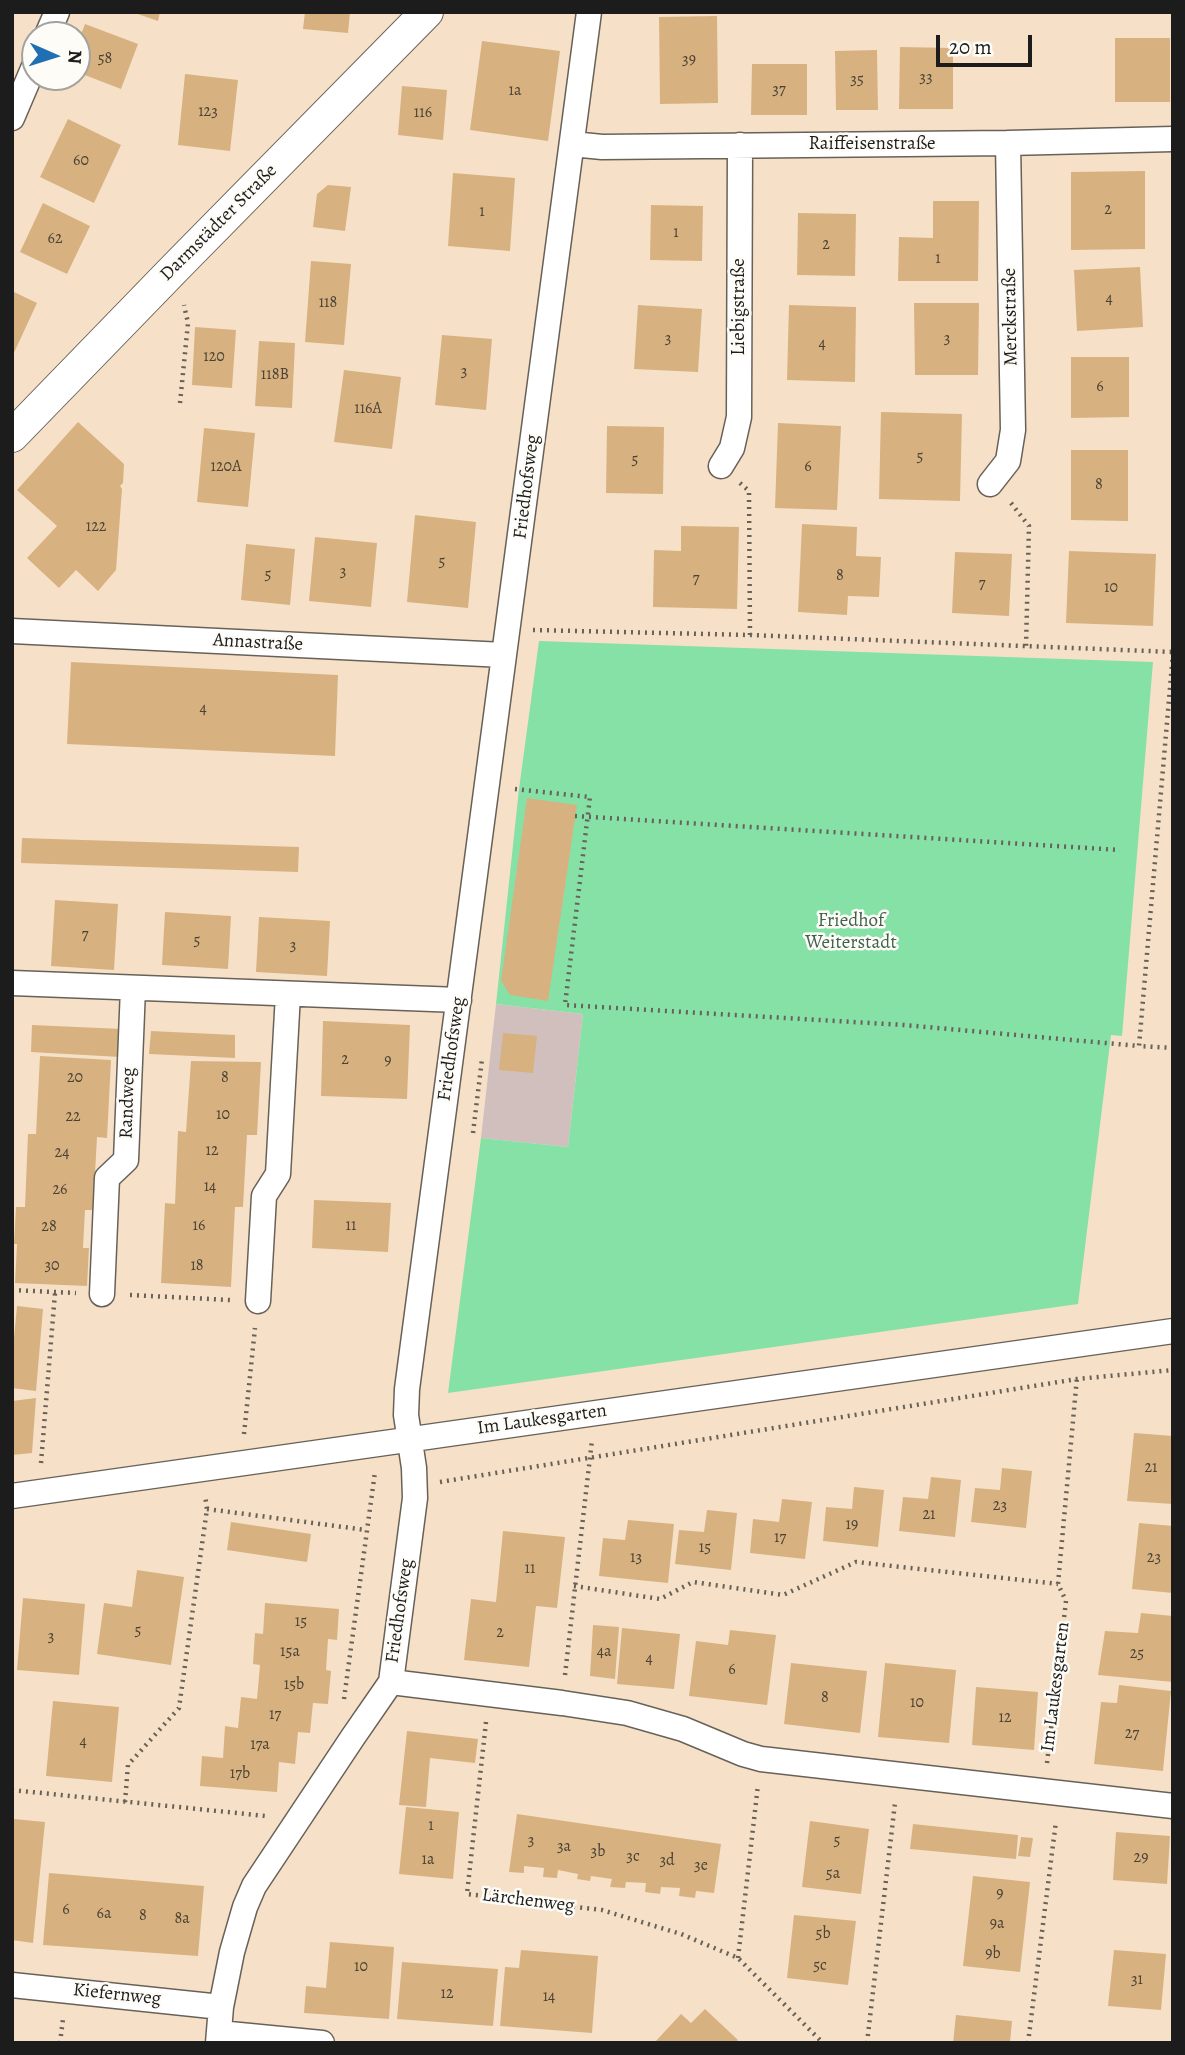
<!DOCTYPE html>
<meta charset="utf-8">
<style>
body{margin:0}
#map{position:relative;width:1185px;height:2055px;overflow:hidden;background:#f6e1c8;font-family:Alegreya,serif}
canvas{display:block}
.frame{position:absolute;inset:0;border:14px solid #1c1c1c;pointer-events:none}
.north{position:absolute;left:21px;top:21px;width:70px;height:70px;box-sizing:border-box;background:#fdfcf7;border:2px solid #a3a29f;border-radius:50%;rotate:93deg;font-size:19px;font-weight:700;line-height:28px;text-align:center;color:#1c1c1c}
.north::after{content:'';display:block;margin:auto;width:24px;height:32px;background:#1f6fb2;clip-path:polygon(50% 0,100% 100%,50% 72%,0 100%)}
.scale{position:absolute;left:936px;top:35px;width:96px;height:32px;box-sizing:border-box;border:4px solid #1c1c1c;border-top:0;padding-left:9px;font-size:21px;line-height:24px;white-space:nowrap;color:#1c1c1c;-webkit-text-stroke:5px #fdfcf7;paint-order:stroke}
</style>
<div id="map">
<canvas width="1185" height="2055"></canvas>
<div class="frame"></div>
<div class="north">N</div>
<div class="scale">20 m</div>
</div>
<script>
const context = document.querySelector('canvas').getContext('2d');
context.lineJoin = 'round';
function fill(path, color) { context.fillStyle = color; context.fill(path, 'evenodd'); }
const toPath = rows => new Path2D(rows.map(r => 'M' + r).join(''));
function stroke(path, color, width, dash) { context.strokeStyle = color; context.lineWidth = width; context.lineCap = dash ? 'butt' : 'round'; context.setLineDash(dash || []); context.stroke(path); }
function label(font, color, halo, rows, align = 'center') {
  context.font = font + ' Alegreya,serif'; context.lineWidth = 5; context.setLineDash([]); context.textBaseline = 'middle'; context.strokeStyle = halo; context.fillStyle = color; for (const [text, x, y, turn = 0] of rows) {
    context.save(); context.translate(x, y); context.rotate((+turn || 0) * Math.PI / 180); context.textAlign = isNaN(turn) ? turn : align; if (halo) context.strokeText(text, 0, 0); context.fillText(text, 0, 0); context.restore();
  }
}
fill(toPath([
 [496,1004,583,1014,568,1147,481,1138]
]), '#d1bfbd');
fill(toPath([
 [539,641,1153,662,1122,1036,1111,1035,1078,1304,448,1393,481,1138,568,1147,583,1014,496,1004,519,789]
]), '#86e1a7');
fill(toPath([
 [132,12,160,12,158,21],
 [305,12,350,12,348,33,303,29],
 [717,16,718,103,660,104,659,17],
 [85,24,138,44,121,89,77,72,77,45],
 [1115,38,1170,38,1170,102,1115,102],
 [482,41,560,51,548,141,470,130],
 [900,47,953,48,953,109,899,109],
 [877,50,878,110,836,110,835,51],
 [752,64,807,64,807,115,751,115],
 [185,74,238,80,230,151,178,145],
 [402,86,447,90,443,140,398,135],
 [68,119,121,145,94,203,40,177],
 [1145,171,1145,249,1071,250,1071,172],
 [453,173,515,178,510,251,448,246],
 [328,185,351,187,345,231,313,227,317,194],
 [933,201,979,201,978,281,898,281,899,237,933,238],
 [43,203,90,226,67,274,20,252],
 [651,205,703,206,702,261,650,260],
 [798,213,856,214,855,276,797,275],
 [311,261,351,264,344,345,305,342],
 [1140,267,1143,327,1077,331,1074,270],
 [12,291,37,303,12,357],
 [914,303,979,303,978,375,915,375],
 [638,305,702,309,698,372,634,369],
 [789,305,856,307,855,382,787,380],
 [195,327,236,330,232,388,192,385],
 [442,335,492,339,486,410,435,405],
 [259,341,295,343,292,408,255,406],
 [1071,357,1129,357,1129,417,1071,418],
 [344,370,401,377,392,449,334,442],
 [881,412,962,414,960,501,879,499],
 [78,422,124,464,123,483,120,486,122,489,116,570,98,591,76,570,59,588,27,558,57,526,17,490],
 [778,423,841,426,837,510,775,508],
 [607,426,664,427,663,494,606,493],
 [204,428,255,433,248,507,197,502],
 [1071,450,1128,450,1128,521,1071,520],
 [415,515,476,522,468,608,407,602],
 [802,524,857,527,856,556,881,557,879,597,848,596,847,615,798,612],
 [681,526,739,527,737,609,653,607,654,550,681,551],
 [315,537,377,543,371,607,309,601],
 [246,544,295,549,290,605,241,600],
 [1069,551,1156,554,1153,626,1066,623],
 [955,552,1012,554,1009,616,952,613],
 [71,662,338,675,335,756,67,744],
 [527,798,577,805,548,1001,510,995,501,981],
 [22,838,299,847,298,872,21,863],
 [55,900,118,904,114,970,51,966],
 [165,912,231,916,228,969,162,965],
 [259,917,330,921,327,976,256,972],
 [323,1021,410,1025,407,1099,321,1096],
 [32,1025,122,1029,120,1057,31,1052],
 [151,1031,235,1035,235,1058,149,1054],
 [503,1033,537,1036,533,1073,499,1070],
 [40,1056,111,1060,107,1138,97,1137,93,1210,85,1210,83,1248,89,1248,87,1286,15,1283,17,1244,14,1244,16,1207,25,1207,28,1134,36,1134],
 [191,1061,261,1062,257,1135,247,1135,243,1207,235,1207,231,1287,161,1283,165,1203,175,1204,178,1131,186,1132],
 [314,1200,391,1203,388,1252,312,1248],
 [17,1306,43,1309,36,1391,12,1388,12,1360],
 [36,1398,32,1453,12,1455,12,1401],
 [1134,1433,1173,1436,1173,1504,1127,1501],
 [1002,1468,1032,1471,1026,1528,971,1522,975,1488,1000,1490],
 [931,1477,961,1480,955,1537,899,1531,903,1497,928,1499],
 [854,1487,884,1490,878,1547,823,1541,826,1507,852,1509],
 [782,1499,812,1502,805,1559,750,1553,753,1519,779,1522],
 [707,1510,737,1513,731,1570,675,1564,679,1530,704,1532],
 [628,1520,674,1524,668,1583,599,1576,603,1538,625,1540],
 [231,1522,311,1534,307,1562,227,1550],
 [1139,1523,1173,1526,1173,1593,1132,1589],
 [503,1531,565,1537,557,1608,536,1606,529,1667,464,1660,471,1599,496,1602],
 [137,1570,184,1577,171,1665,97,1654,104,1603,132,1607],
 [23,1598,85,1604,79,1675,17,1670],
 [265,1603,339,1609,337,1640,328,1639,326,1670,331,1671,328,1704,313,1703,310,1733,298,1732,295,1764,279,1762,277,1792,200,1786,202,1756,223,1758,225,1726,238,1728,241,1697,257,1699,260,1665,253,1664,255,1633,263,1634],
 [1141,1613,1173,1616,1173,1682,1098,1675,1105,1631,1138,1633],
 [593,1625,619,1627,615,1679,590,1676],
 [622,1628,680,1634,674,1689,617,1684],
 [730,1630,776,1635,767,1705,689,1696,696,1641,728,1645],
 [791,1663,867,1671,860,1733,784,1724],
 [885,1663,956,1670,949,1743,878,1737],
 [1119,1685,1171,1691,1163,1771,1094,1764,1101,1702,1117,1703],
 [976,1687,1038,1692,1034,1750,972,1745],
 [53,1701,119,1707,112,1782,46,1776],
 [407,1731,478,1739,475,1763,430,1758,426,1807,399,1805],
 [406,1807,459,1812,453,1879,399,1874],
 [517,1814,721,1844,714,1893,696,1891,695,1898,679,1896,680,1888,661,1887,660,1894,645,1892,646,1883,626,1882,625,1888,610,1887,612,1879,591,1876,590,1881,577,1879,578,1874,558,1870,557,1878,543,1877,544,1868,524,1866,524,1873,509,1872],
 [14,1819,45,1822,33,1943,12,1940],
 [810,1821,869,1829,861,1894,802,1887],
 [913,1824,1018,1835,1016,1859,910,1849],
 [1116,1832,1170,1836,1167,1884,1113,1880],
 [1021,1837,1033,1838,1030,1857,1018,1856],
 [49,1873,204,1886,198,1956,43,1945],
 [973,1876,1030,1882,1020,1972,963,1966],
 [794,1915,856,1921,848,1985,787,1978],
 [330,1942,394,1947,389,2019,304,2013,306,1986,326,1988],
 [521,1950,598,1956,592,2033,500,2026,505,1967,519,1968],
 [1114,1950,1166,1954,1161,2010,1108,2006],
 [402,1962,498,1969,493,2026,397,2019],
 [705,2009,738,2040,735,2043,654,2043,681,2014,691,2023],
 [956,2015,1012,2021,1010,2043,953,2043]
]), '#d7b280');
const minor = toPath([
 [47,35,57,12],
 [12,118,35,64],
 [572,144,602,147,1008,143,1173,139],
 [721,466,732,448,739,417,740,145],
 [990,484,1008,461,1013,430,1008,143],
 [12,631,504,655],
 [12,983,459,1000],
 [102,1294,107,1178,126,1160,133,988],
 [258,1301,264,1196,278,1174,288,994],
 [12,1496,1173,1331],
 [391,1682,562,1703,627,1713,683,1729,743,1754,761,1759,1173,1806],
 [12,1985,221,2007],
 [219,2033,322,2043],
 [218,2043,221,2007,232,1952,245,1907,254,1886,353,1737,391,1682,415,1498,414,1468,406,1415,407,1389,589,12]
]);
const tertiary = toPath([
 [12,436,176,267,427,12]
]);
stroke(minor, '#686158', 27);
stroke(tertiary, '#686158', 34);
stroke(toPath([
 [180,403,188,323,184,305],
 [740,483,749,491,750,635],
 [1011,503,1029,526,1026,647],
 [533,630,750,635,1173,652],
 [1173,653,1139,1046,1173,1048],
 [515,789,590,797,565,1005,904,1025,1139,1046],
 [575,816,1120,850],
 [473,1133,482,1059],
 [12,1290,76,1293],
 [130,1295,230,1300],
 [244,1434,255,1328],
 [41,1463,55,1293],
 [440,1482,1077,1379,1173,1370],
 [207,1509,366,1530],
 [574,1586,660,1599,693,1582,783,1595,856,1562,1058,1584],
 [565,1675,592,1440],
 [344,1699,375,1472],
 [486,1722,467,1894,602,1910,681,1934,738,1958,823,2043],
 [1047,1763,1066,1601,1058,1584,1077,1377],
 [12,1790,266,1816],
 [125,1802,128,1765,179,1708,207,1509,205,1495],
 [738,1958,758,1785],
 [60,2043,63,2019],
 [867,2043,895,1803],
 [1028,2043,1056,1821]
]), '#686158', 4.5, [2, 5]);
stroke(minor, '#fff', 24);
stroke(tertiary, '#fff', 32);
label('16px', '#4b4235', null, [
 ["58",105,59],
 ["39",689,60],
 ["33",926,78],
 ["35",857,80],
 ["37",779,90],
 ["1a",515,91],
 ["123",208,112],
 ["116",423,113],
 ["60",81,161],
 ["2",1108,210],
 ["1",482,212],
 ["1",676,233],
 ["62",55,239],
 ["2",826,245],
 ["1",938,259],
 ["4",1109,299],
 ["118",328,303],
 ["3",668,339],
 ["3",947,339],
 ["4",822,344],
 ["120",214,357],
 ["3",464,372],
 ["118B",275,375],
 ["6",1100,387],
 ["116A",368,409],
 ["5",920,457],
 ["5",635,460],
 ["120A",226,467],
 ["6",808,467],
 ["8",1099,485],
 ["122",96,527],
 ["5",442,562],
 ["3",343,572],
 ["5",268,575],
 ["8",840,576],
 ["7",696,579],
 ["7",982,584],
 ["10",1111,588],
 ["4",203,709],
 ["7",85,935],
 ["5",197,941],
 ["3",293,946],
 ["2",345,1060],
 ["9",388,1061],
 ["20",75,1078],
 ["8",225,1078],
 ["10",223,1115],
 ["22",73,1117],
 ["12",212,1151],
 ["24",62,1153],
 ["14",210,1187],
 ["26",60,1190],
 ["16",199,1226],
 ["11",351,1226],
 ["28",49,1227],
 ["30",52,1266],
 ["18",197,1266],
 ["21",1151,1468],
 ["23",1000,1506],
 ["21",929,1515],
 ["19",852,1525],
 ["17",780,1538],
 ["15",705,1548],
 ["13",636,1558],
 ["23",1154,1558],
 ["11",530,1569],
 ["15",301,1622],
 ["5",138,1631],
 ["2",500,1633],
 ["3",51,1637],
 ["15a",290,1652],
 ["4a",604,1652],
 ["25",1137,1654],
 ["4",649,1659],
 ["6",732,1670],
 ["15b",294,1685],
 ["8",825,1698],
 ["10",917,1703],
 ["17",275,1715],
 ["12",1005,1718],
 ["27",1132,1734],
 ["4",83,1742],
 ["17a",260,1745],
 ["17b",240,1774],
 ["1",431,1826],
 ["3",531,1841],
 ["5",837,1841],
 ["3a",564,1847],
 ["3b",598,1852],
 ["3c",633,1857],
 ["29",1141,1858],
 ["1a",428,1860],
 ["3d",667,1861],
 ["3e",701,1866],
 ["5a",833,1874],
 ["9",1000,1894],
 ["6",66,1910],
 ["6a",104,1914],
 ["8",143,1916],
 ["8a",182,1919],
 ["9a",997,1924],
 ["5b",823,1934],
 ["9b",993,1954],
 ["5c",820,1966],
 ["10",361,1967],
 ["31",1137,1980],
 ["12",447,1994],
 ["14",549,1997]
]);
label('19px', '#1c1c1c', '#fdfcf7', [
 ["Raiffeisenstraße",872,144],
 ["Darmstädter Straße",219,223,-45],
 ["Liebigstraße",739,307,-90],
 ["Merckstraße",1011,317,-91],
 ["Friedhofsweg",527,487,-83],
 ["Annastraße",258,643,3],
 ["Friedhofsweg",452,1049,-82],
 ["Randweg",128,1103,-88],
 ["Im Laukesgarten",542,1420,-8],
 ["Friedhofsweg",400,1611,-82],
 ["Im Laukesgarten",1056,1687,-83],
 ["Lärchenweg",528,1901,7],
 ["Kiefernweg",117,1995,6]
]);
label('19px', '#41614d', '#fdfcf7', [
 ["Friedhof",851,921],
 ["Weiterstadt",851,943]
]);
</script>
